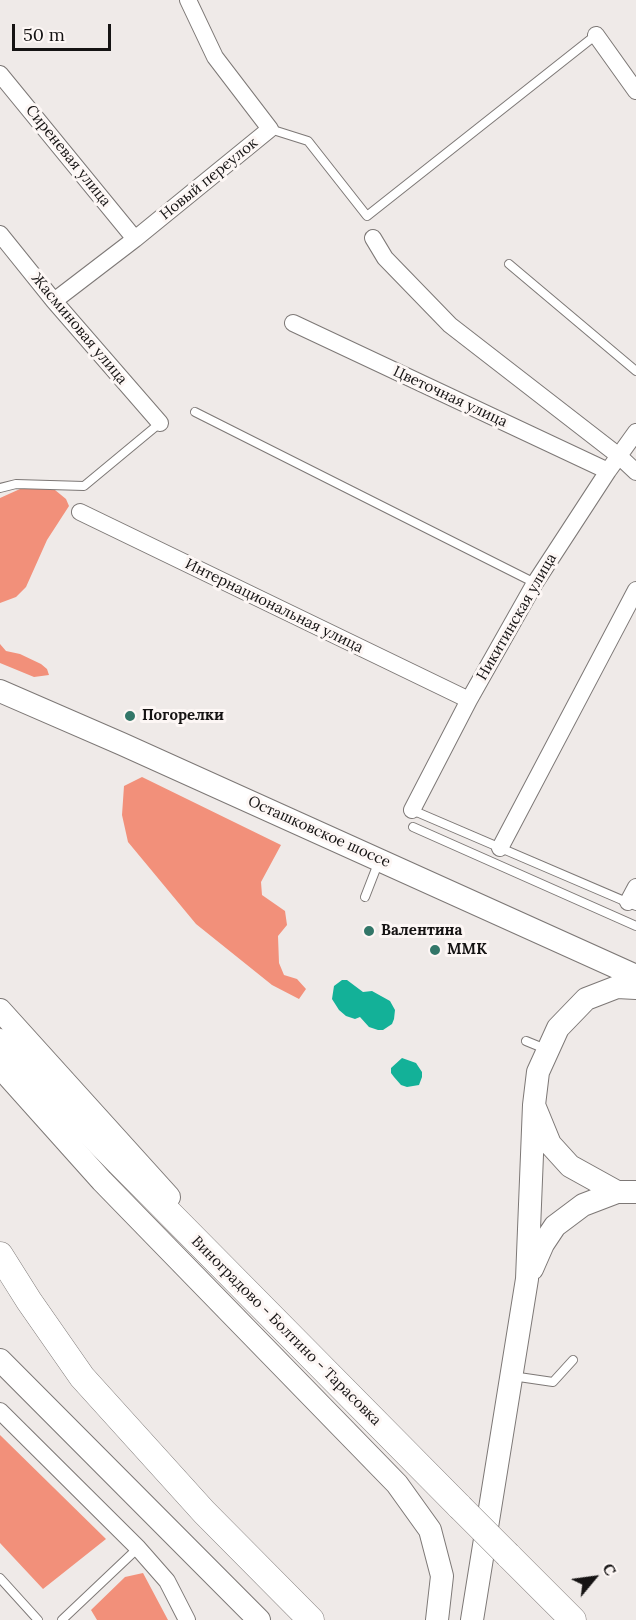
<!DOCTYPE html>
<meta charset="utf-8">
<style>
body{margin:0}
#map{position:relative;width:636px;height:1620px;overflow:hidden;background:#efeae8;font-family:Lora,serif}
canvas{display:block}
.north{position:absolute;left:564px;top:1548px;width:60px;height:60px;-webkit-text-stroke:4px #fdf7f5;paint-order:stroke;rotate:61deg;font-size:16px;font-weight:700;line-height:24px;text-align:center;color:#151313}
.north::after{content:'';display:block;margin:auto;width:21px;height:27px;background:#151313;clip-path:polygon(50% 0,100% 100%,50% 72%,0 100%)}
.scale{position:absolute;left:12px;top:24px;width:99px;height:27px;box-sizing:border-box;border:3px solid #151313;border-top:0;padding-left:8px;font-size:18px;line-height:21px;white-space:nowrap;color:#151313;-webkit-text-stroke:4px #fdf7f5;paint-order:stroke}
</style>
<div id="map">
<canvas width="636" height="1620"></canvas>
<div class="north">С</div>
<div class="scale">50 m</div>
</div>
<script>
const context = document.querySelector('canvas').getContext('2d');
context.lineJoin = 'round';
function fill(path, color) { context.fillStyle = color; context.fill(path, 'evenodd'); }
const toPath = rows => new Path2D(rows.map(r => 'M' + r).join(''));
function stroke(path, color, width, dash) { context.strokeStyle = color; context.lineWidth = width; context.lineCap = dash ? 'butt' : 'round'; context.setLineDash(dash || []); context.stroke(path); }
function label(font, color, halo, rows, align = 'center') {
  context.font = font + ' Lora,serif'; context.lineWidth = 6; context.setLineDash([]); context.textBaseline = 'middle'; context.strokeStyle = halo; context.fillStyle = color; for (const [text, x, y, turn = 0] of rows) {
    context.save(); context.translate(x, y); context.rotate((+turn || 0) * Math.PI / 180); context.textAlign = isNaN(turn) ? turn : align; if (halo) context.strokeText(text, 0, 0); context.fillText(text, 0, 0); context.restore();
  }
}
fill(toPath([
 [34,487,55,490,66,499,69,506,47,540,26,587,16,597,0,603,0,498,20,489],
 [0,644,6,651,20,654,41,664,47,669,49,675,34,677,0,663],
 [142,777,281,845,261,882,262,895,285,911,287,925,278,936,279,963,284,975,297,979,306,989,299,999,272,985,196,924,128,842,122,815,124,786],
 [0,1435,106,1539,43,1589,0,1543],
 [143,1573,168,1620,97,1620,91,1610,125,1577]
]), '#f2907a');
fill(toPath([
 [342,980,347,980,363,992,372,991,390,1001,395,1010,394,1019,392,1024,383,1030,378,1030,369,1027,360,1017,355,1019,346,1016,339,1010,332,999,334,986],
 [402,1058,416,1063,422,1072,422,1077,419,1085,407,1087,401,1085,394,1077,391,1073,391,1068]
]), '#13b198');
const service = toPath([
 [270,129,308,141,367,216,596,35],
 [509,264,636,371],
 [195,412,535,583],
 [0,488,16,484,84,486,160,423],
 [412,810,636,906],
 [413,827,636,926],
 [365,897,379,861],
 [526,1041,548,1050],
 [512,1376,553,1382,573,1360],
 [0,1578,38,1620],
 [62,1620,138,1548]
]);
const minor = toPath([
 [596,35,636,91],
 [0,74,135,239],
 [0,234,54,301,160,423],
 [373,238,385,258,450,325,619,456,636,472],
 [54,301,135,239,270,129,215,57,188,0],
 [293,323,608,471],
 [80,512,469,700],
 [412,810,469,700,535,583,608,471,636,432],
 [500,848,636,590],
 [628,902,636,887],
 [0,1411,138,1548,167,1581,187,1620]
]);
const secondary = toPath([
 [0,691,122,744,636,976],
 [0,1010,169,1197],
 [0,1067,102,1181,397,1484,430,1530,442,1576,437,1620],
 [617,1192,570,1166,550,1144,534,1105,538,1072,558,1028,586,999,617,987,636,988],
 [532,1269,543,1244,555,1226,583,1205,617,1192,636,1192],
 [0,1360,259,1620],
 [472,1620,527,1279,534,1105]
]);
const primary = toPath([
 [0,1042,460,1507],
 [0,1255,29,1301,82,1377,204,1512,311,1620],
 [508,1555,573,1620]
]);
stroke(service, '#7d7876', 10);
stroke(minor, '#7d7876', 18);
stroke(secondary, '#7d7876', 24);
stroke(primary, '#7d7876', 27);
stroke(service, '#fff', 8);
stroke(minor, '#fff', 16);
stroke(secondary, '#fff', 22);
stroke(primary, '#fff', 26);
const primaryBridge = toPath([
 [460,1507,508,1555]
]);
stroke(primaryBridge, '#7d7876', 27, []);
stroke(primaryBridge, '#fff', 26);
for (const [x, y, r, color] of [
 [130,716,6,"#327668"],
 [369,931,6,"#327668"],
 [435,950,6,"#327668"]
]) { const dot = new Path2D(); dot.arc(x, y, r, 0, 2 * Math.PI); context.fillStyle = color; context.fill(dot); stroke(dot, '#fdf7f5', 2); }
label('15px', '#151313', '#fdf7f5', [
 ["Сиреневая улица",68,156,51],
 ["Новый переулок",209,179,-39],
 ["Жасминовая улица",79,329,50],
 ["Цветочная улица",450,397,25],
 ["Интернациональная улица",274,606,26],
 ["Никитинская улица",517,617,-60],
 ["Осташковское шоссе",319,832,24],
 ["Виноградово - Болтино - Тарасовка",286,1331,45]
]);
label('bold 15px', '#151313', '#fdf7f5', [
 ["Погорелки",142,716],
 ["Валентина",381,931],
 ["ММК",447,950]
], 'left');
</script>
